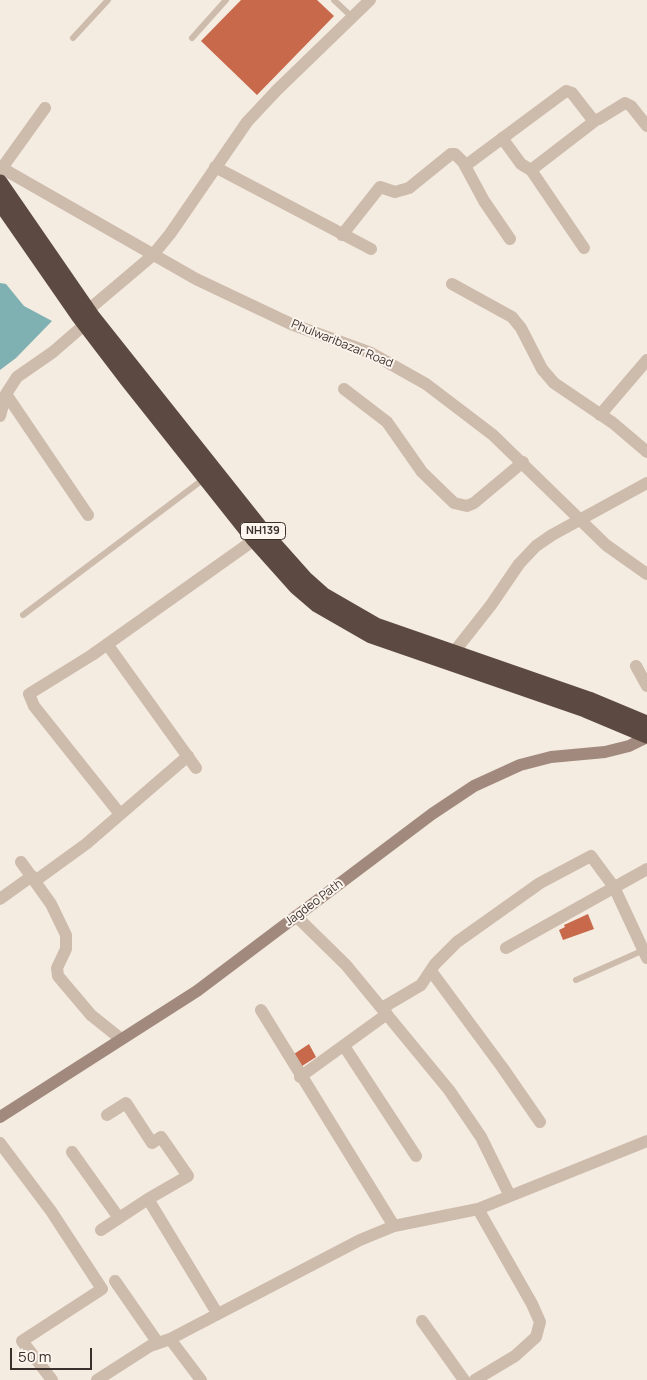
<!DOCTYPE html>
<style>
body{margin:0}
#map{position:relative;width:647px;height:1380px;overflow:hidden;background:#f4ebe1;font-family:Manrope,sans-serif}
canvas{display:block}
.scale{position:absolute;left:10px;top:1348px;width:82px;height:22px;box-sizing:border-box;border:2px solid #3b302b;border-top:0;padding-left:6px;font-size:15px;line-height:18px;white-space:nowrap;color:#3b302b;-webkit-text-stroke:4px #fbf5ee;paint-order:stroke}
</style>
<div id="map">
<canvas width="647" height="1380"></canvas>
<div class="scale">50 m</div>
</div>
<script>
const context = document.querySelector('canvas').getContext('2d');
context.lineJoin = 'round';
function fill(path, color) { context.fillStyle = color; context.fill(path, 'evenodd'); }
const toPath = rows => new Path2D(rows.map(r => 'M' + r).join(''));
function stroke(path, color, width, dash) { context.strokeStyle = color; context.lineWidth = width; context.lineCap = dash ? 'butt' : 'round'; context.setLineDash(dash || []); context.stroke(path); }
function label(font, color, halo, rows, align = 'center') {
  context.font = font + ' Manrope,sans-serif'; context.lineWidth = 4; context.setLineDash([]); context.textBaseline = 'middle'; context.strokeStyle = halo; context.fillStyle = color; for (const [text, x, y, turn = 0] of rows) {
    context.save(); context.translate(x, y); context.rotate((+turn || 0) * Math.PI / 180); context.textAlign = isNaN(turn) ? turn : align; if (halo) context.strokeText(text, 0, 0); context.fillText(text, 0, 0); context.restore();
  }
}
fill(toPath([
 [0,283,6,284,24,306,52,321,16,358,0,370]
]), '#7fb0b2');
fill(toPath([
 [241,0,317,0,334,16,257,95,201,41],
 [588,914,594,929,563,940,559,930,565,927,564,925],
 [309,1044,316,1057,299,1068,291,1056]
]), '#c8694b');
stroke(toPath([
 [334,0,352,17],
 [73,38,108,0],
 [192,38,226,0],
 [23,615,205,478],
 [576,980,644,950]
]), '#cdbbac', 6);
stroke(toPath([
 [502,138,521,164,531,170,596,120],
 [465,166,566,91,572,93,593,120,599,119,625,103,631,106,647,126],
 [0,167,196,279,291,324,371,353,426,384,493,435,606,545,647,574],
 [215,167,371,249],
 [2,168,45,108],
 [531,170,584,248],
 [342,235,380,187,395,192,409,188,451,154,455,154,463,162,484,201,510,239],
 [452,284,512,317,521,328,542,369,554,383,613,423,647,452],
 [81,316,152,256,170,234,247,122,277,90,370,0],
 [344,389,387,422,422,472,454,503,467,506,474,503,523,462],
 [6,394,88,515],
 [600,415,647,360],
 [0,416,6,394,17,377,53,352,91,319],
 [107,644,196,768],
 [454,652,491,605,519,564,536,546,552,535,647,483],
 [636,666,647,686],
 [120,814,34,706,29,694,92,655,254,540],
 [21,862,51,904,66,935,66,949,57,968,58,976,91,1015,121,1039],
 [35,881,86,844,188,756],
 [0,899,32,876],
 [296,916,346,965,449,1090,481,1137,510,1196],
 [506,948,647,869],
 [431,971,502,1067,540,1122],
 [382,1008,421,985,435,964,457,942,540,883,591,856,614,887,647,958],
 [344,1046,416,1156],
 [300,1077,387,1014],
 [107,1115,126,1103,152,1143,161,1137,188,1176,148,1199],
 [0,1143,51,1211,102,1289,22,1341,52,1380],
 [72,1152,119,1218],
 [478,1209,647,1141],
 [394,1226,478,1209,532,1304,540,1322,536,1337,515,1356,475,1380],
 [101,1230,148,1199,217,1313],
 [115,1281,158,1343],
 [422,1321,464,1380],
 [170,1339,201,1380],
 [97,1380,150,1346,170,1339,360,1240,394,1226,261,1010]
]), '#cdbbac', 12);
stroke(toPath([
 [0,1117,197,991,432,814,474,786,520,765,551,757,605,752,629,746,647,737]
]), '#a18a7d', 12);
stroke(toPath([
 [0,182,93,317,264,532,305,578,324,595,376,625,589,699,647,723],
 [0,203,79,317,127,380,254,540,296,587,317,605,371,636,585,710,647,736]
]), '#5c4a42', 15);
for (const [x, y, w] of [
 [263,531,45]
]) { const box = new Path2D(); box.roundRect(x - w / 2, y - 8.5, w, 17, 4); context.fillStyle = '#fbf5ee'; context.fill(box); stroke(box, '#3b302b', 1); }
label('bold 11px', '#3b302b', null, [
 ["NH139",263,531]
]);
label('12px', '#3b302b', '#fbf5ee', [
 ["Phulwaribazar Road",342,344,22],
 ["Jagdeo Path",314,903,-37]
]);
</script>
